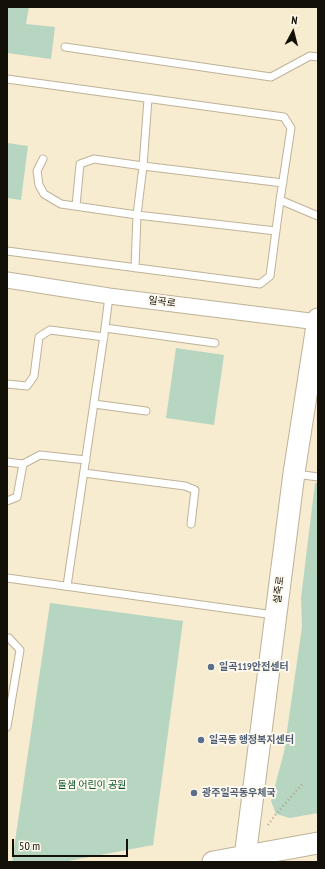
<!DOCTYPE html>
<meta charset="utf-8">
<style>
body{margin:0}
#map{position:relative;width:325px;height:869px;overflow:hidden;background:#f7ebd0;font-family:"PT Sans Narrow",sans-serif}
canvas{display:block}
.frame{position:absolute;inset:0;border:8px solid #131007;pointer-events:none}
.north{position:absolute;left:273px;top:12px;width:40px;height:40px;-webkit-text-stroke:3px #fef9ee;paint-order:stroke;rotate:7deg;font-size:11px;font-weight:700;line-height:16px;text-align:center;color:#131007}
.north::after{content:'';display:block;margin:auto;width:14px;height:18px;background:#131007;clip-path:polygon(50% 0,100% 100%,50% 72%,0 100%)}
.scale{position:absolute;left:12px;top:839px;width:116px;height:18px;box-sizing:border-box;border:2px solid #131007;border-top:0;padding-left:5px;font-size:12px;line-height:14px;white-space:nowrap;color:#131007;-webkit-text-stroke:3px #fef9ee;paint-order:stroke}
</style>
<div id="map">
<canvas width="325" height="869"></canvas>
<div class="frame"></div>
<div class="north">N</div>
<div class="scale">50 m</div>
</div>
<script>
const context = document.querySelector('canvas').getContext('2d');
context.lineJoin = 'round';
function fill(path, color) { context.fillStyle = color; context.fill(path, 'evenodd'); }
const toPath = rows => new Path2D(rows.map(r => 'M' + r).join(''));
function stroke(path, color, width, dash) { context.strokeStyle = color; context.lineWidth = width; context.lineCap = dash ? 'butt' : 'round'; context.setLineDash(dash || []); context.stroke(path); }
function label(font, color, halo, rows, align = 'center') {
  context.font = font + ' "PT Sans Narrow","Noto Sans KR",sans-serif'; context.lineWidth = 4; context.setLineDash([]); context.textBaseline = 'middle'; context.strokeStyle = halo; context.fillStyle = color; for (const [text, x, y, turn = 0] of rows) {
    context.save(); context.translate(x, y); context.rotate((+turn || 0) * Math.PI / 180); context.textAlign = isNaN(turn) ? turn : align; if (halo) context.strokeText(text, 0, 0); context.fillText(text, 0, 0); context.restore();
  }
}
fill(toPath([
 [7,7,29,7,26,24,55,27,51,59,7,53],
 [7,143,28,146,21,200,7,198],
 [176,348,224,355,214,425,166,418],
 [315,483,318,483,318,813,290,818,276,814,271,801,284,752,302,627,301,598],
 [50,603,183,621,153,845,63,862,12,862]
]), '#b6d6c2');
const lane = toPath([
 [65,47,271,77,310,56,318,57],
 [7,79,284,117,291,128,280,200],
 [43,159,37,171,39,185,44,194,61,204,137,215,276,231],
 [76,206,80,164,94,159,143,166,283,183],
 [7,251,260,284,270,276,280,200,318,216],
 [135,268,137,215,143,166,148,99],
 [105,328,215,343],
 [7,384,27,386,34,376,39,337,50,330,104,337],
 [94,404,146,411],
 [7,462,23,464,40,455,86,460],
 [84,473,185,486,195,490,191,524],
 [296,474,318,477],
 [7,501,17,497,23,464],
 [7,578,274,615],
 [67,586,105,328,109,296],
 [7,638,9,638,20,650,7,727]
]);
const street = toPath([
 [7,280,109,296,318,322]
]);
const secondary = toPath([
 [213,862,318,843],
 [246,862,245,857,294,473,318,319]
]);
stroke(lane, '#beb399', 9);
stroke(street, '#beb399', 17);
stroke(secondary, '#beb399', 23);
stroke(toPath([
 [268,825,276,814,304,782]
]), '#ada48f', 2.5, [1, 3]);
stroke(lane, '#fff', 7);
stroke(street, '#fff', 15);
stroke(secondary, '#fff', 21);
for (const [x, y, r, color] of [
 [211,667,4,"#5c6f8a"],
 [201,740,4,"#5c6f8a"],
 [194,793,4,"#5c6f8a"]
]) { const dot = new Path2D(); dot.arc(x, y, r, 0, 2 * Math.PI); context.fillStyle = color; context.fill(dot); stroke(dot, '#fef9ee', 1.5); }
label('10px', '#131007', '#fef9ee', [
 ["일곡로",162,302,7],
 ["설죽로",279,590,-83]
]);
label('bold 10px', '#4e5e75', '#fef9ee', [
 ["일곡119안전센터",219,667],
 ["일곡동 행정복지센터",209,740],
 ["광주일곡동우체국",202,793]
], 'left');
label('10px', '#095634', '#fef9ee', [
 ["돌샘 어린이 공원",92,785]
]);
</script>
